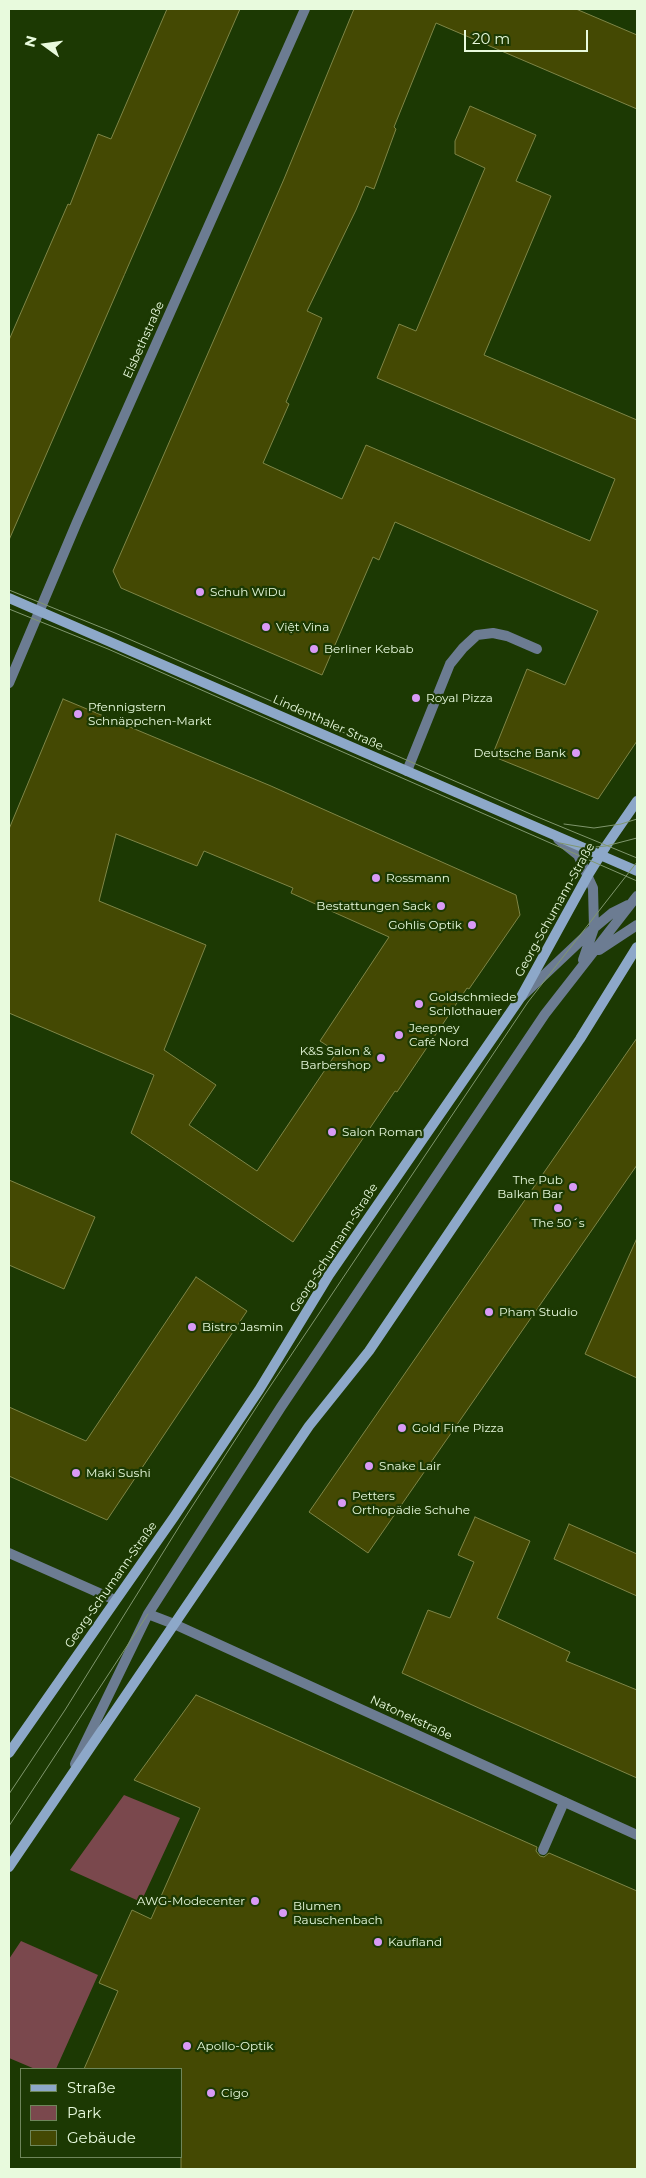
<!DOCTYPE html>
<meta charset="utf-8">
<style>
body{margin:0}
#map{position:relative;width:646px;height:2178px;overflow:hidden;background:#1c3903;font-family:Montserrat,sans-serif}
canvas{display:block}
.frame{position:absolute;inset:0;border:10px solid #e8fadd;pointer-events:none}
.legend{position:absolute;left:20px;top:2068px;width:162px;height:90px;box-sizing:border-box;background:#1c3903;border:1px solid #6e865a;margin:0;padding:6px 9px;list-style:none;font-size:15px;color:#e8fadd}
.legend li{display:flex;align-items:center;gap:10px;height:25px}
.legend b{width:25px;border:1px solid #6e865a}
.north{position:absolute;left:20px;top:20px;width:50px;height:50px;-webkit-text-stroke:4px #1c3903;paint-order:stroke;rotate:284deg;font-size:14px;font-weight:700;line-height:20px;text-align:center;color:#e8fadd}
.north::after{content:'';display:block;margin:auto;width:18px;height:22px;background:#e8fadd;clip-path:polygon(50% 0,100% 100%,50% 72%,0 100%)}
.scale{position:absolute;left:464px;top:30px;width:124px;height:22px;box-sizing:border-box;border:2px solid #e8fadd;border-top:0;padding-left:6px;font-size:15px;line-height:18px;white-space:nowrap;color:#e8fadd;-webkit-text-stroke:4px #1c3903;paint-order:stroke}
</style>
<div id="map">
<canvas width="646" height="2178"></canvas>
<div class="frame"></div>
<ul class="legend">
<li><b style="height:6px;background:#8da8c9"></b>Straße</li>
<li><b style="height:14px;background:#7a484d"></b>Park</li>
<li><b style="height:14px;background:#444903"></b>Gebäude</li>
</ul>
<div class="north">N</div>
<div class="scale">20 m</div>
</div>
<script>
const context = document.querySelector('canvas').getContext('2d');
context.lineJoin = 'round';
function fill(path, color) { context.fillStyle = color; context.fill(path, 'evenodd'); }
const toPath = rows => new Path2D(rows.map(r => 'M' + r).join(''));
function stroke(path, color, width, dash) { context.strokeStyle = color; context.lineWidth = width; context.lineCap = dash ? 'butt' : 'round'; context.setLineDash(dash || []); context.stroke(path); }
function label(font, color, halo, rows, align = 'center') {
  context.font = font + ' Montserrat,sans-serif'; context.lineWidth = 4.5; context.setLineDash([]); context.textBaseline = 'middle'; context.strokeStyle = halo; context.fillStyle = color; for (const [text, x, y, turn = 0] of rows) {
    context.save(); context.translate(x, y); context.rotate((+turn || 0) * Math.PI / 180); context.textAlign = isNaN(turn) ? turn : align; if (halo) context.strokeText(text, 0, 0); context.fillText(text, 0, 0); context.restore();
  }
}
fill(toPath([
 [124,1795,180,1818,141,1902,70,1870],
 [21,1941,98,1975,56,2069,35,2069,9,2058,9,1959]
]), '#7a484d');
const building = toPath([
 [167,9,240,9,9,540,9,340,68,204,70,205,98,134,111,139,167,9],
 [354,9,576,9,637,35,637,109,436,23,394,127,396,129,374,189,366,186,356,210,307,311,322,318,286,402,289,404,263,463,342,499,366,445,590,541,615,479,377,378,399,324,416,331,485,168,455,154,455,141,470,106,536,135,516,181,551,196,484,355,637,420,637,741,598,799,492,756,527,669,565,685,598,611,395,522,379,560,373,557,322,675,121,588,113,571,284,179,354,9],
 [63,699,271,786,516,895,520,915,469,989,467,988,397,1092,395,1091,293,1242,131,1133,154,1075,9,1013,9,829,63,699],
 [116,834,197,866,204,851,293,888,291,893,389,937,320,1041,337,1052,257,1171,189,1125,216,1085,164,1050,206,945,99,901,116,834],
 [637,1038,637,1165,368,1553,309,1512,637,1038],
 [9,1180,95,1217,64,1289,9,1265,9,1180],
 [637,1238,637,1378,585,1354,637,1238],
 [196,1277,247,1311,107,1520,9,1476,9,1407,86,1441,196,1277],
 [475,1517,530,1541,497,1618,570,1652,566,1661,637,1690,637,1778,481,1709,402,1673,428,1610,450,1618,474,1562,458,1555,475,1517],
 [569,1524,637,1554,637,1596,554,1559,569,1524],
 [196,1695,537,1847,536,1851,540,1856,544,1857,549,1853,637,1891,637,2169,181,2169,181,2069,84,2069,118,1991,99,1983,132,1910,151,1919,200,1808,134,1780,196,1695]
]);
fill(building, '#444903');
stroke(building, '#7e8547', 1);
stroke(toPath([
 [407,771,450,664,463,648,477,635,493,633,507,636,537,649],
 [558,839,578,855,593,888,594,928,583,960],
 [599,950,637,925],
 [522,996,594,928,612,913,628,905],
 [148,1614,174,1624],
 [75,1764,148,1614,281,1407,545,1014,637,896],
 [543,1850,564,1802]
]), '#6c7c92', 10);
stroke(toPath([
 [9,683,77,522,305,9],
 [9,1553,115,1600],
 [174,1624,637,1835]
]), '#6c7c92', 10);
stroke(toPath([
 [9,598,637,871],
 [9,1753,174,1517,259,1390,329,1275,521,997,588,875,606,846,637,801],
 [9,1867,309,1426,369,1351,580,1039,637,947]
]), '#8da8c9', 10);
stroke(toPath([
 [9,590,115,633,535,816,637,858],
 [9,609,108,649,637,881],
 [564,824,594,828,621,824,637,819],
 [560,843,584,848,606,846,637,838],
 [9,1794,65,1710,182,1522,265,1394,528,1002,637,862],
 [9,1826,148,1614]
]), '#80976e', 1);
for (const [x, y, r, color] of [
 [200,592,5,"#d99af7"],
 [266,627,5,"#d99af7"],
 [314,649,5,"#d99af7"],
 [416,698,5,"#d99af7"],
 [78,714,5,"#d99af7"],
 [576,753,5,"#d99af7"],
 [376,878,5,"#d99af7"],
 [441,906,5,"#d99af7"],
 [472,925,5,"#d99af7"],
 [419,1004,5,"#d99af7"],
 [399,1035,5,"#d99af7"],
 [381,1058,5,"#d99af7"],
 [332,1132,5,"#d99af7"],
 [573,1187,5,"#d99af7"],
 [558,1208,5,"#d99af7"],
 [489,1312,5,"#d99af7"],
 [192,1327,5,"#d99af7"],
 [402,1428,5,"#d99af7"],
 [369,1466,5,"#d99af7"],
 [76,1473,5,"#d99af7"],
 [342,1503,5,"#d99af7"],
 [255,1901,5,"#d99af7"],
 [283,1913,5,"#d99af7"],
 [378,1942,5,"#d99af7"],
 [187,2046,5,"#d99af7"],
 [211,2093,5,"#d99af7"]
]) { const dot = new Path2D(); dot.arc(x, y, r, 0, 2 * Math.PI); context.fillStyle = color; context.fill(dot); stroke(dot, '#1c3903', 2); }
label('12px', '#e8fadd', '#1c3903', [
 ["Elsbethstraße",144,340,-66],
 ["Lindenthaler Straße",328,723,24],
 ["Georg-Schumann-Straße",555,910,-61],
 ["Georg-Schumann-Straße",334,1248,-57],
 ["Georg-Schumann-Straße",111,1585,-55],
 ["Natonekstraße",411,1718,25]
]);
label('12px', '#e8fadd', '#1c3903', [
 ["Schuh WiDu",210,592],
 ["Việt Vina",276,627],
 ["Berliner Kebab",324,649],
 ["Royal Pizza",426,698],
 ["Pfennigstern",88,707],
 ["Schnäppchen-Markt",88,721],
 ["Deutsche Bank",566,753,"right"],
 ["Rossmann",386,878],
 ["Bestattungen Sack",431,906,"right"],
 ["Gohlis Optik",462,925,"right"],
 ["Goldschmiede",429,997],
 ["Schlothauer",429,1011],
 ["Jeepney",409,1028],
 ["Café Nord",409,1042],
 ["K&S Salon &",371,1051,"right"],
 ["Barbershop",371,1065,"right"],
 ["Salon Roman",342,1132],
 ["The Pub",563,1180,"right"],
 ["Balkan Bar",563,1194,"right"],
 ["The 50´s",558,1223,"center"],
 ["Pham Studio",499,1312],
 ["Bistro Jasmin",202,1327],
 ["Gold Fine Pizza",412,1428],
 ["Snake Lair",379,1466],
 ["Maki Sushi",86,1473],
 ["Petters",352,1496],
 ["Orthopädie Schuhe",352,1510],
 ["AWG-Modecenter",245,1901,"right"],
 ["Blumen",293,1906],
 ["Rauschenbach",293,1920],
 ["Kaufland",388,1942],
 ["Apollo-Optik",197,2046],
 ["Cigo",221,2093]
], 'left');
</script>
